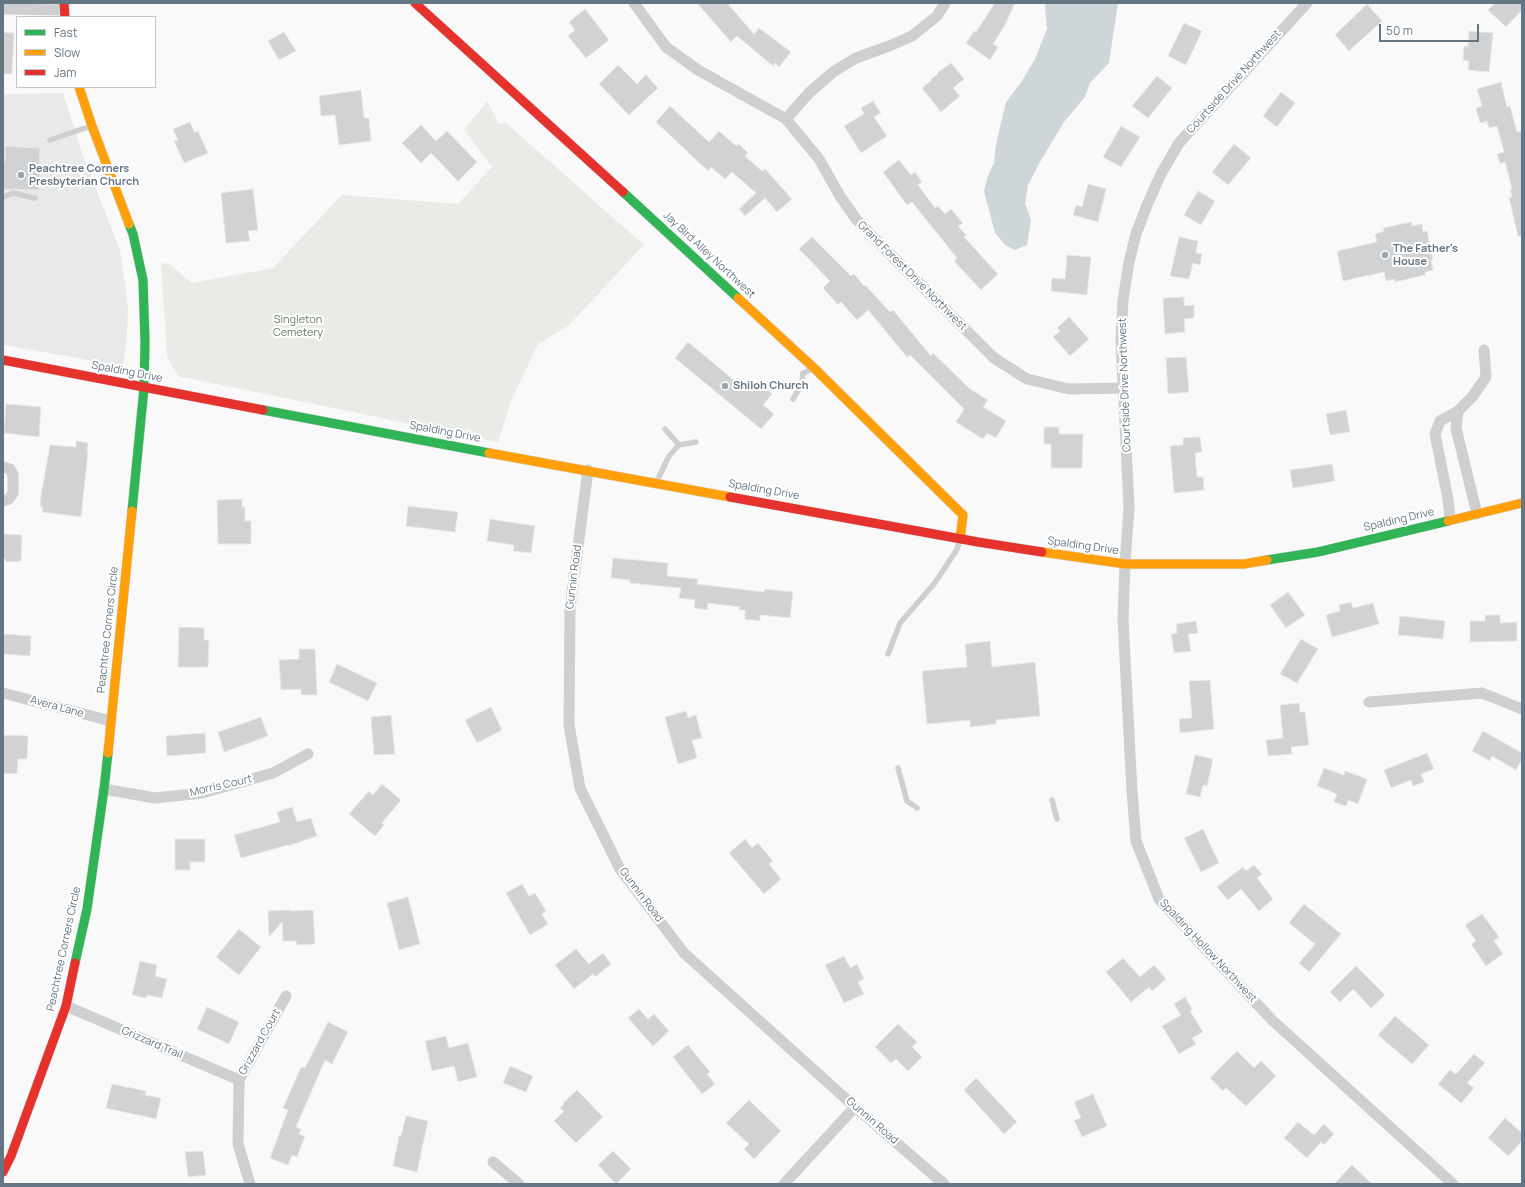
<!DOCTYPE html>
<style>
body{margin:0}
#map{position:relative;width:1525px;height:1187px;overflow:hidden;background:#f9f9f9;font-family:Manrope,sans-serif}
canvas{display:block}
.frame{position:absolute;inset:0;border:4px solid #657683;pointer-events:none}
.legend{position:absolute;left:16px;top:16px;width:140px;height:72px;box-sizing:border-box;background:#fff;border:1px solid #c1c8cd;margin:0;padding:5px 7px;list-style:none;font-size:12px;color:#657683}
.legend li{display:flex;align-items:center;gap:8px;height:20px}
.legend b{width:20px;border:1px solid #c1c8cd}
.scale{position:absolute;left:1379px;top:24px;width:100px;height:18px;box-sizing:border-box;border:2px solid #657683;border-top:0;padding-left:5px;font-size:12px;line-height:14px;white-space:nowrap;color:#657683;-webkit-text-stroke:3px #fff;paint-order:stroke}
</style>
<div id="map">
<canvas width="1525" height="1187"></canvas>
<div class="frame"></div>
<ul class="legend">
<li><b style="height:5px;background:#30b455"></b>Fast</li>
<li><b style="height:5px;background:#ff9f0a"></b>Slow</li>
<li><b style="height:5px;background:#e5322d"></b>Jam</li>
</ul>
<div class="scale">50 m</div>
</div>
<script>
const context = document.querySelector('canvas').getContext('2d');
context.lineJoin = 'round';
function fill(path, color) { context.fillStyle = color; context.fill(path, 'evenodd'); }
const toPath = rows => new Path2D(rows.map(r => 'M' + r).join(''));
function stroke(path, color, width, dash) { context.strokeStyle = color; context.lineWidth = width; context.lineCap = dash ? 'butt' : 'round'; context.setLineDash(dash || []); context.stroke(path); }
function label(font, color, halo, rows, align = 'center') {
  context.font = font + ' Manrope,sans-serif'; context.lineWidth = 4; context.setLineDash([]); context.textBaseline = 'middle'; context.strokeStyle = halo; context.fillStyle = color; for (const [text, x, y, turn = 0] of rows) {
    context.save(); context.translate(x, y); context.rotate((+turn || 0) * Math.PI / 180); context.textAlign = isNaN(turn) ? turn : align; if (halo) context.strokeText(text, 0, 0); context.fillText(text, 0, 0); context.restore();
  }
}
fill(toPath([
 [63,93,83,156,120,250,128,306,127,336,123,366,3,345,3,94]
]), '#e8e9e9');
fill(toPath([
 [487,101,499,124,506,123,644,245,568,326,538,344,511,401,498,442,178,376,167,357,161,264,168,263,192,283,273,268,342,195,458,204,492,167,464,130]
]), '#e8ebe6');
fill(toPath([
 [1047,3,1118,3,1109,63,1090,83,1085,97,1064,122,1040,162,1028,185,1025,203,1031,220,1027,245,1015,250,1005,245,995,233,984,191,988,176,994,163,996,144,1006,102,1022,81,1035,59,1047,29,1045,6]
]), '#ced6d9');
const building = toPath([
 [697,3,727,3,754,34,759,28,791,52,779,67,775,63,773,66,737,36,731,42,697,3],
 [995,3,1015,3,1004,27,993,44,998,47,990,60,966,43,974,31,976,32,995,3],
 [1495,3,1522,3,1522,10,1506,27,1488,10,1495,3],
 [1367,4,1382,21,1349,51,1335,35,1367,4],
 [585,9,609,40,586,58,568,36,575,30,569,22,585,9],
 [1184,23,1202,31,1186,65,1168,56,1184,23],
 [1469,31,1493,33,1489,72,1468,70,1469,61,1463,60,1464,46,1468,47,1469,31],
 [3,32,14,33,12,74,3,74,3,32],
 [284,32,296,51,279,60,268,41,284,32],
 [951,63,964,79,953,88,960,96,941,112,922,88,932,80,931,79,938,74,937,73,951,63],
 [618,65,637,84,646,75,658,88,629,115,599,84,618,65],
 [1157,76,1172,88,1148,118,1132,106,1157,76],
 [1501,82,1507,107,1510,106,1517,132,1522,131,1522,236,1518,236,1509,198,1512,197,1510,189,1512,189,1505,162,1500,164,1497,154,1504,152,1497,126,1489,128,1487,121,1480,123,1476,108,1482,106,1477,89,1501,82],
 [361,90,364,118,369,118,371,141,339,145,335,115,321,116,319,96,361,90],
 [1281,92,1295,103,1277,127,1263,116,1281,92],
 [873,101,881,113,874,117,887,136,861,153,844,126,864,114,861,108,873,101],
 [670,106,709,142,719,131,736,146,739,144,748,153,745,156,762,171,765,169,792,199,777,212,765,198,745,216,739,209,756,193,732,172,725,179,711,167,708,171,656,122,670,106],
 [190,122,195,133,198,131,208,153,184,163,174,141,178,140,173,129,190,122],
 [421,125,436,141,447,131,477,162,458,181,431,153,421,163,402,143,421,125],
 [1121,126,1140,137,1121,167,1103,157,1121,126],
 [1234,144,1251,158,1228,185,1212,172,1234,144],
 [5,146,40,148,39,190,3,189,3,161,5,161,5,146],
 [899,160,911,175,915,172,922,182,918,185,935,208,938,206,945,214,951,209,963,223,958,226,966,235,964,237,998,274,981,290,954,261,957,258,912,202,907,205,883,172,899,160],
 [1088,184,1106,189,1098,222,1073,215,1076,205,1082,207,1088,184],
 [253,189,258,230,248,231,250,241,226,243,221,193,253,189],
 [1198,191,1215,201,1201,225,1184,215,1198,191],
 [1411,222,1412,226,1422,224,1423,232,1427,231,1433,260,1431,260,1433,270,1425,272,1425,275,1395,282,1394,279,1386,281,1384,272,1343,281,1337,251,1377,242,1375,234,1384,231,1383,228,1411,222],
 [812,237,851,276,854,274,864,286,865,285,890,312,893,310,931,356,933,353,970,389,988,400,983,407,1006,421,996,438,987,433,983,439,956,422,964,409,910,355,907,357,868,310,857,320,841,302,838,305,823,288,830,281,799,249,812,237],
 [1179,237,1198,241,1196,253,1202,254,1200,265,1193,263,1189,279,1170,276,1179,237],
 [1067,255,1091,257,1087,295,1051,291,1052,278,1065,279,1067,255],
 [1184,297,1184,306,1194,305,1194,318,1184,319,1185,332,1165,334,1163,298,1184,297],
 [1069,317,1089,339,1070,356,1053,337,1060,331,1057,328,1069,317],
 [688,342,748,392,758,381,772,394,763,405,774,414,761,429,675,358,688,342],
 [1186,357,1189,392,1168,394,1166,358,1186,357],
 [6,404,41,407,39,437,4,433,6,404],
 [1346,410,1350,432,1330,435,1326,414,1346,410],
 [1044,427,1059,427,1059,434,1083,434,1082,468,1051,468,1051,444,1044,444,1044,427],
 [1200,437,1202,452,1195,453,1197,477,1203,477,1204,490,1174,493,1170,446,1183,445,1183,438,1200,437],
 [76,441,88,443,87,450,88,452,81,517,42,512,43,507,40,506,41,496,50,445,76,447,76,441],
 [1332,464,1335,481,1293,488,1290,470,1332,464],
 [242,499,242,507,245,507,245,521,251,521,251,544,218,544,217,500,242,499],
 [408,506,458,512,455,532,406,526,408,506],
 [490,519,535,526,531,553,513,551,514,545,487,541,490,519],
 [3,534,22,535,21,561,7,562,3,557,3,534],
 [613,558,668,563,667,576,698,579,697,584,764,592,765,589,793,592,790,618,760,615,760,621,745,619,745,610,739,610,740,607,708,603,707,610,694,608,695,600,679,598,681,588,630,583,630,580,611,578,613,558],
 [1288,592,1305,615,1286,628,1270,605,1288,592],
 [1351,602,1353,608,1373,603,1379,624,1332,637,1326,615,1340,611,1339,605,1351,602],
 [1485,615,1500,615,1500,623,1517,622,1517,641,1470,642,1470,621,1485,621,1485,615],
 [1400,616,1445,621,1443,639,1398,635,1400,616],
 [1196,621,1198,633,1188,634,1191,651,1174,653,1171,634,1177,633,1176,624,1196,621],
 [179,627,204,628,204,640,209,640,208,667,178,667,179,627],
 [4,634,31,636,30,656,3,654,4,634],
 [1301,639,1318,649,1297,683,1280,674,1301,639],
 [990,641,992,667,1035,662,1040,716,996,720,996,724,970,727,970,720,927,724,922,671,967,667,965,644,990,641],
 [299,649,315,649,317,695,301,695,301,689,281,690,279,660,299,659,299,649],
 [337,664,377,683,368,701,329,682,337,664],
 [1210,680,1214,729,1180,733,1179,719,1192,718,1189,681,1210,680],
 [1299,703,1300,712,1305,712,1309,745,1291,747,1292,754,1268,756,1266,740,1283,738,1280,705,1299,703],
 [491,707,502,730,477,743,465,720,491,707],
 [686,711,688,718,696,715,702,738,692,740,697,758,678,764,665,717,686,711],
 [391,715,395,754,374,755,371,717,391,715],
 [261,717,268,736,224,752,218,732,261,717],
 [1483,731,1522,753,1522,759,1516,770,1492,756,1490,761,1472,751,1483,731],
 [205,733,206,753,167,756,166,736,205,733],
 [3,735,28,736,27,759,18,759,17,774,3,773,3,735],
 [1427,753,1434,769,1421,774,1424,782,1413,786,1411,780,1391,788,1384,770,1427,753],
 [1195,755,1213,759,1207,786,1203,785,1200,797,1186,794,1195,755],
 [1324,768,1344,775,1345,771,1367,779,1358,804,1348,800,1346,806,1334,802,1337,794,1317,786,1324,768],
 [382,784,401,800,382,823,384,825,375,836,349,814,369,791,373,795,382,784],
 [292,807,297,822,311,818,317,836,288,846,288,845,241,858,234,835,280,822,277,812,292,807],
 [1203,829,1219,863,1201,872,1184,838,1203,829],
 [175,839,205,839,205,862,190,862,190,870,175,870,175,839],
 [745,839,752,848,758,843,773,861,769,864,781,879,764,894,729,853,745,839],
 [1254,865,1262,874,1257,878,1273,899,1259,911,1241,889,1228,900,1217,887,1243,867,1246,871,1254,865],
 [522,884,529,896,535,893,546,911,542,914,548,924,530,935,506,893,522,884],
 [408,897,420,944,399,950,387,903,408,897],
 [1304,904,1341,934,1309,972,1299,963,1315,944,1289,923,1304,904],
 [291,910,290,911,313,910,315,944,297,945,296,941,283,941,282,922,269,937,268,911,291,910],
 [1482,914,1499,937,1494,941,1503,954,1486,966,1471,944,1476,941,1465,925,1482,914],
 [239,929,261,947,239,975,216,957,239,929],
 [576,949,589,964,603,953,611,964,595,977,593,974,574,989,555,965,576,949],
 [844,956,850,968,857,964,864,979,858,982,864,994,844,1003,825,965,844,956],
 [1123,958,1140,977,1154,965,1166,979,1152,991,1149,987,1131,1002,1106,972,1123,958],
 [140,961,157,965,155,976,167,979,162,998,147,995,146,998,132,995,140,961],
 [1356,966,1385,995,1371,1008,1353,989,1340,1002,1330,992,1356,966],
 [1185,997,1192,1009,1190,1011,1203,1032,1192,1038,1196,1044,1179,1054,1162,1026,1181,1015,1174,1004,1185,997],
 [207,1007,239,1022,229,1044,197,1029,207,1007],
 [639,1009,648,1019,654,1014,669,1031,653,1046,628,1018,639,1009],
 [1395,1016,1429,1045,1412,1064,1378,1035,1395,1016],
 [328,1022,348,1032,332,1064,325,1060,296,1127,301,1129,299,1134,305,1136,297,1157,292,1155,288,1165,270,1158,288,1110,283,1108,301,1067,305,1068,328,1022],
 [898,1024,917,1042,912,1047,922,1057,908,1071,896,1059,891,1063,875,1047,898,1024],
 [446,1036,449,1048,468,1043,477,1077,458,1082,454,1066,432,1071,425,1041,446,1036],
 [688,1045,710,1072,707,1074,715,1084,702,1094,673,1057,688,1045],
 [1237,1051,1254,1068,1261,1061,1276,1076,1246,1106,1226,1088,1223,1091,1210,1078,1237,1051],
 [1474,1054,1485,1063,1467,1083,1474,1088,1461,1103,1438,1084,1450,1070,1456,1074,1474,1054],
 [510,1066,533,1076,526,1092,503,1083,510,1066],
 [976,1078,1017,1122,1004,1134,964,1090,976,1078],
 [112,1084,146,1091,145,1095,161,1098,156,1119,106,1108,112,1084],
 [577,1090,603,1117,576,1143,554,1121,564,1111,560,1108,564,1104,563,1103,577,1090],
 [1093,1094,1107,1126,1082,1137,1074,1120,1081,1118,1074,1102,1093,1094],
 [749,1100,781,1131,754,1159,744,1149,749,1144,726,1123,749,1100],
 [406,1116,428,1121,417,1172,393,1166,399,1136,401,1136,406,1116],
 [1505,1118,1522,1133,1522,1141,1508,1156,1488,1138,1505,1118],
 [1298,1122,1314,1135,1324,1124,1334,1134,1324,1145,1321,1142,1307,1158,1284,1138,1298,1122],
 [203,1151,206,1175,188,1177,185,1152,203,1151],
 [613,1151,631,1169,616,1184,598,1165,613,1151],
 [1352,1165,1372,1184,1334,1184,1352,1165]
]);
fill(building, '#d0d2d3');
stroke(building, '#e8e8e8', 1);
const fast = toPath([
 [623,192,738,298],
 [129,224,133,234,143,280,145,342,144,388,132,511],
 [263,410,489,453],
 [1267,560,1318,552,1448,521],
 [75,963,87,909,104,789,108,753]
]);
const slow = toPath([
 [79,87,92,126,129,224],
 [738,298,814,368,963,515,960,539],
 [489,453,730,497],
 [1448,521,1522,503],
 [1042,552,1125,564,1244,564,1267,560],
 [108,753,132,511]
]);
const jam = toPath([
 [64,3,65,17],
 [415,3,623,192],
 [3,360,263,410],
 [730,497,978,542,1042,552],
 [3,1172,11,1156,66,1006,75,963]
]);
stroke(fast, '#d5d6d7', 10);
stroke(slow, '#d5d6d7', 10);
stroke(jam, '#d5d6d7', 10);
stroke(toPath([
 [50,140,91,126],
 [3,197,13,193,35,198],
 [793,399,802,384,803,373,812,369],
 [665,429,679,445],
 [656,483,669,456,679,445,696,442],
 [888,654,900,623,934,584,956,551,960,541],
 [898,768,907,801,917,808],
 [1052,800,1057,819]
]), '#cecfd0', 5.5);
stroke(toPath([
 [634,3,666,47,698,70,786,119,819,159,840,196,856,219,875,239,994,358,1027,379,1069,389,1124,388],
 [1307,3,1179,143,1161,174,1147,205,1136,234,1129,262,1123,300,1121,341,1129,507,1125,564,1123,619,1132,791,1136,841,1159,899,1272,1020,1453,1184],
 [3,9,64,10],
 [786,119,809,93,833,72,856,58,889,46,912,36,937,16,945,3],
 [1458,411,1456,428,1477,514],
 [3,467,10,469,13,475,13,493,9,499,3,501],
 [588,470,570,608,569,725,580,788,620,869,684,953,855,1107,944,1184],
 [1450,520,1448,499,1435,434,1440,421,1458,411,1472,397,1486,377,1484,350],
 [3,693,111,721],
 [1369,702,1482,693,1522,709],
 [104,789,155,798,202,793,273,773,308,754],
 [66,1006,239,1080],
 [493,1162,519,1184],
 [250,1184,238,1144,239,1080,286,996],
 [784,1184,855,1107]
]), '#cecfd0', 11);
stroke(fast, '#30b455', 9);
stroke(slow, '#ff9f0a', 9);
stroke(jam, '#e5322d', 9);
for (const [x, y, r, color] of [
 [21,175,4,"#99a4ac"],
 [1385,255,4,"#99a4ac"],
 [725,386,4,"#99a4ac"]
]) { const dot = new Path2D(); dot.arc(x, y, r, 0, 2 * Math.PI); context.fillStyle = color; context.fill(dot); stroke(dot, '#fff', 1.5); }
label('11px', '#657683', '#fff', [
 ["Courtside Drive Northwest",1234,82,-48],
 ["Jay Bird Alley Northwest",709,255,43],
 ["Grand Forest Drive Northwest",912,276,45],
 ["Spalding Drive",127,372,11],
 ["Courtside Drive Northwest",1125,385,-92],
 ["Spalding Drive",445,432,11],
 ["Spalding Drive",764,490,10],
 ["Spalding Drive",1399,520,-13],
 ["Spalding Drive",1083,546,8],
 ["Gunnin Road",574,577,-83],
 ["Peachtree Corners Circle",108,630,-84],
 ["Avera Lane",57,707,15],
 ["Morris Court",221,786,-13],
 ["Gunnin Road",641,895,53],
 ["Peachtree Corners Circle",64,949,-78],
 ["Spalding Hollow Northwest",1208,951,47],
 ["Grizzard Court",260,1042,-61],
 ["Grizzard Trail",152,1043,23],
 ["Gunnin Road",872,1121,41]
]);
label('bold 11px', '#657683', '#fff', [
 ["Peachtree Corners",29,169],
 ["Presbyterian Church",29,182],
 ["The Father's",1393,249],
 ["House",1393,262],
 ["Shiloh Church",733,386]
], 'left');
label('11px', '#687a64', '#fff', [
 ["Singleton",298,320],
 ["Cemetery",298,333]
]);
</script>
